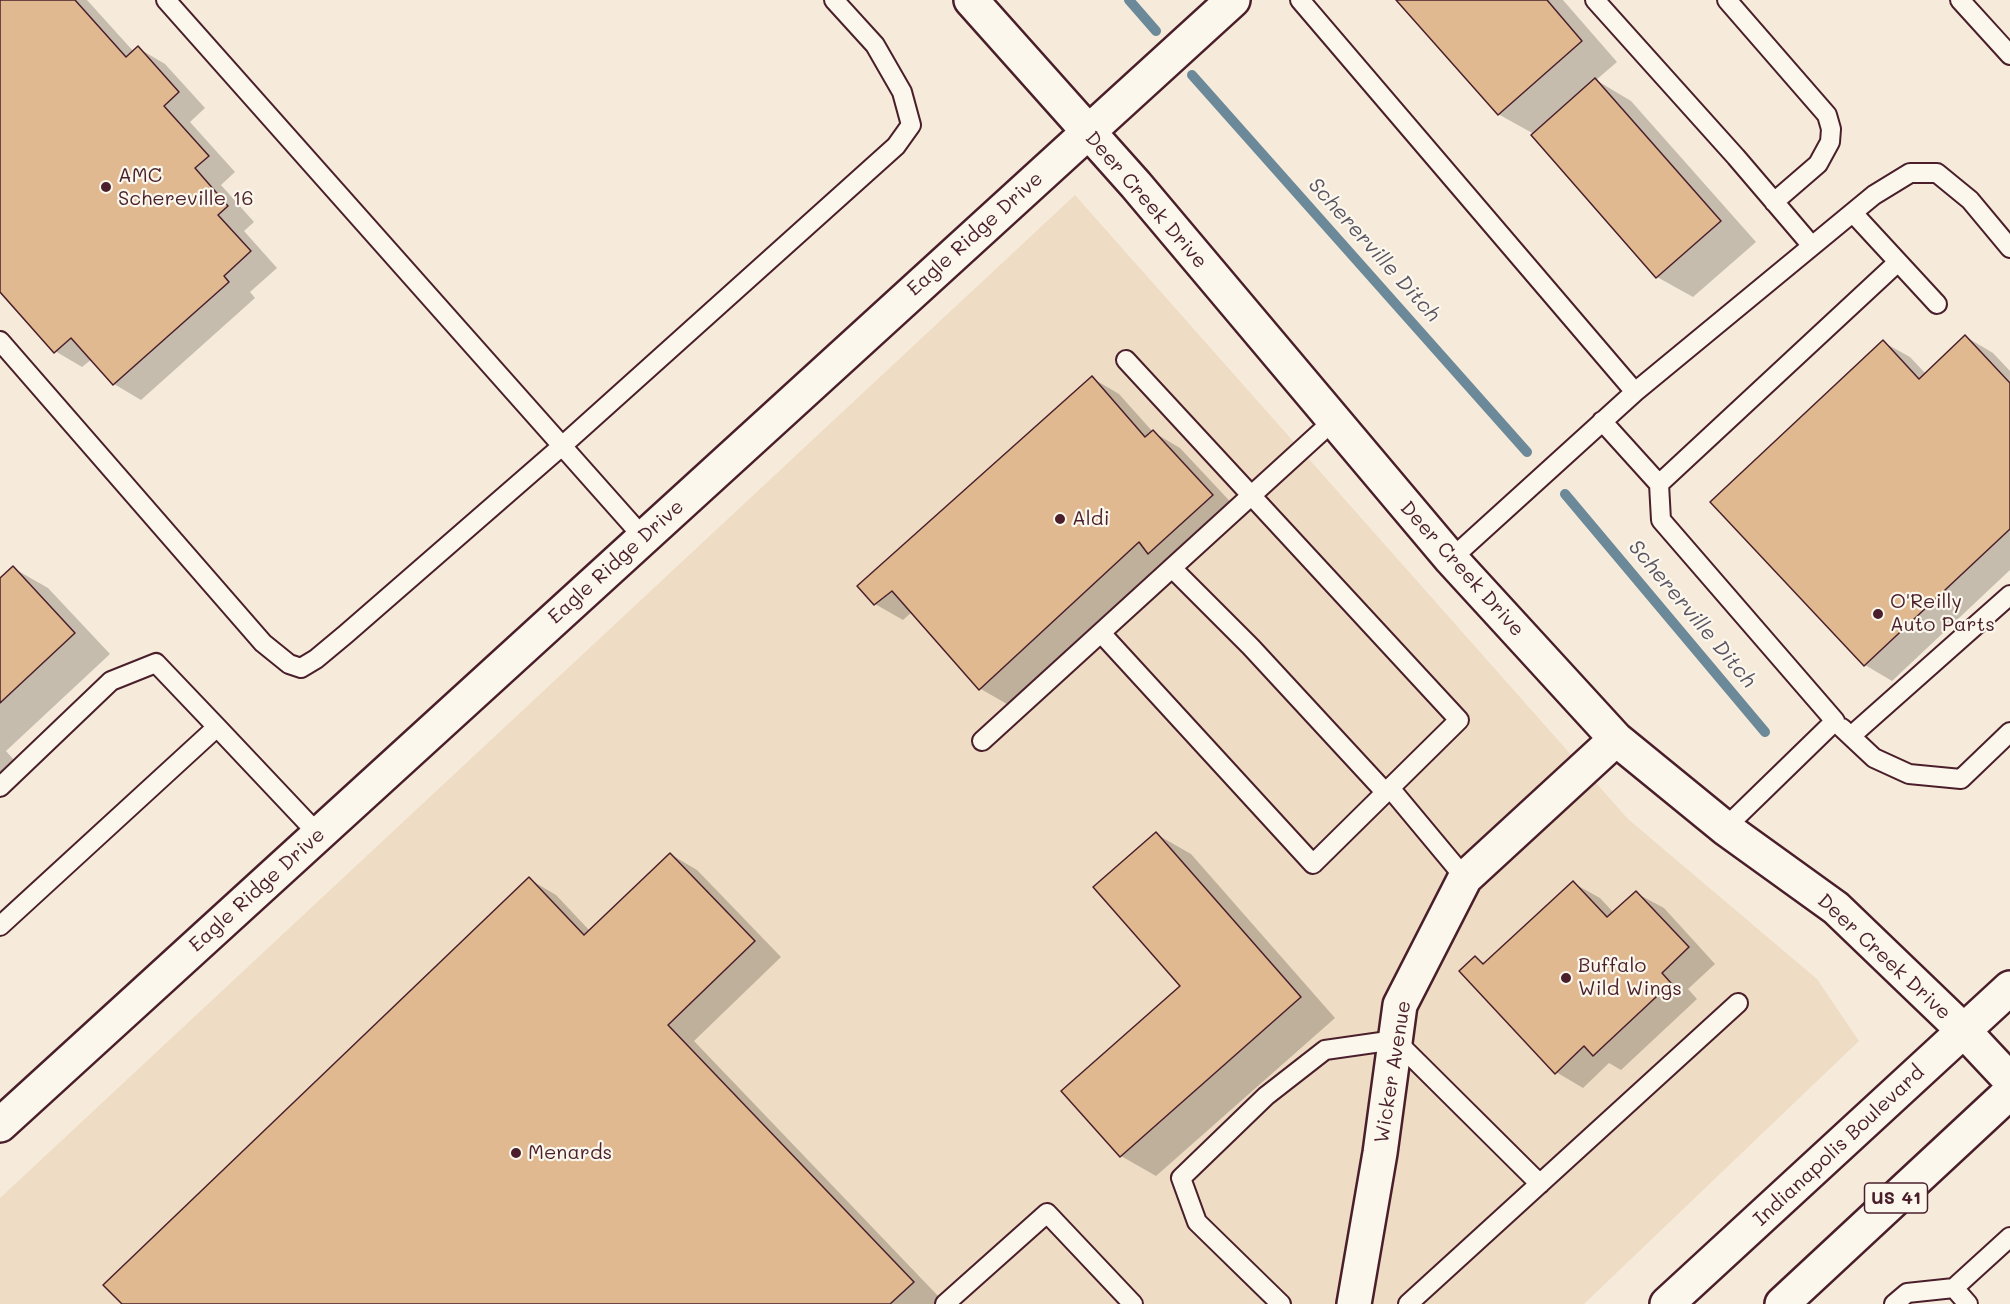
<!DOCTYPE html>
<style>
body{margin:0}
canvas{display:block;background:#f6ebda}
</style>
<canvas width="2010" height="1304"></canvas>
<script>
const context = document.querySelector('canvas').getContext('2d');
context.lineJoin = 'round';
function fill(path, color) { context.fillStyle = color; context.fill(path, 'evenodd'); }
const toPath = rows => new Path2D(rows.map(r => 'M' + r).join(''));
function stroke(path, color, width, dash) { context.strokeStyle = color; context.lineWidth = width; context.lineCap = dash ? 'butt' : 'round'; context.setLineDash(dash || []); context.stroke(path); }
function label(font, color, halo, rows, align = 'center') {
  context.font = font + ' Mali,sans-serif'; context.lineWidth = 4.5; context.setLineDash([]); context.textBaseline = 'middle'; context.strokeStyle = halo; context.fillStyle = color; for (const [text, x, y, turn = 0] of rows) {
    context.save(); context.translate(x, y); context.rotate((+turn || 0) * Math.PI / 180); context.textAlign = isNaN(turn) ? turn : align; if (halo) context.strokeText(text, 0, 0); context.fillText(text, 0, 0); context.restore();
  }
}
fill(toPath([
 [1075,195,1628,819,1817,979,1859,1041,1584,1304,0,1304,0,1198]
]), '#efdcc4');
fill(toPath([
 [0,0,87,0,134,52,138,48,165,64,205,108,190,122,235,172,221,185,254,222,244,231,277,268,250,292,255,298,141,400,114,384,92,359,82,367,55,351,0,290],
 [1398,0,1563,0,1617,62,1596,80,1631,101,1756,242,1693,297,1657,277,1534,134,1498,114],
 [1966,337,1993,353,2010,371,2010,570,1892,681,1865,665,1883,342,1910,357,1926,374],
 [1092,378,1119,394,1153,432,1180,448,1239,511,1176,569,1163,561,1007,704,979,688,912,612,903,620,875,604,859,586],
 [13,568,48,588,110,654,6,751,15,761,0,776,0,580],
 [1156,834,1191,854,1335,1018,1156,1176,1121,1156,1182,986],
 [670,854,697,870,781,957,694,1041,940,1298,934,1304,124,1304,529,879,556,895,590,931],
 [1573,883,1600,898,1614,913,1636,893,1664,908,1715,964,1688,989,1697,999,1621,1070,1609,1063,1583,1088,1556,1072,1475,958,1486,964]
]), '#0003');
stroke(toPath([
 [1129,0,1156,31],
 [1192,75,1527,452],
 [1565,494,1765,732]
]), '#6c8999', 10);
const building = toPath([
 [0,0,75,0,126,57,138,46,179,92,164,106,209,156,195,168,228,206,218,215,251,251,224,276,229,282,113,385,71,338,54,353,0,292,0,0],
 [1396,0,1547,0,1582,41,1498,115,1396,0],
 [1595,78,1721,221,1656,278,1531,135,1595,78],
 [1965,335,2010,383,2010,529,1864,666,1710,502,1883,340,1919,379,1965,335],
 [1092,376,1145,437,1153,430,1213,495,1148,554,1139,542,979,690,892,591,874,605,857,586,1092,376],
 [13,566,75,633,0,703,0,578,13,566],
 [1156,832,1301,997,1120,1157,1061,1091,1180,986,1093,887,1156,832],
 [670,853,755,941,668,1025,914,1282,890,1304,122,1304,103,1285,529,877,584,935,670,853],
 [1573,881,1607,917,1636,891,1689,947,1662,973,1671,983,1593,1056,1584,1046,1555,1074,1459,971,1475,956,1483,964,1573,881]
]);
fill(building, '#e0b991');
stroke(building, '#4a1f2b', 1.5);
const service = toPath([
 [166,0,643,537],
 [1300,0,1635,392,1451,559],
 [1595,0,1736,157,1812,246],
 [1727,0,1827,115,1831,129,1830,142,1818,164,1774,202],
 [1960,0,2010,55],
 [1853,213,1937,304],
 [0,341,263,643,289,664,301,668,316,659,346,634,562,446,896,146,911,125,902,92,875,45,834,0],
 [1635,392,1874,195,1910,173,1937,173,1970,200,2010,248],
 [1602,421,1659,484,1661,520,1835,721,1725,828],
 [1659,484,1898,262],
 [1172,568,1251,647,1386,793],
 [1101,633,1313,864,1459,720,1126,360],
 [1842,728,1874,758,1909,774,1961,779,2010,732],
 [1851,736,2010,595],
 [982,741,1333,421],
 [0,787,111,681,156,663,217,727],
 [1390,788,1465,878],
 [0,926,217,727,318,834],
 [1954,1288,1968,1304],
 [945,1304,1047,1213,1133,1304],
 [1281,1304,1197,1222,1181,1178,1266,1096,1325,1050,1395,1040,1540,1184],
 [1408,1304,1738,1003],
 [1894,1304,1907,1293,1954,1288,2010,1237]
]);
const minor = toPath([
 [971,0,1136,185,1451,559,1616,739,1725,828,1836,908,1964,1031,2010,1080],
 [0,1125,1233,0],
 [1354,1304,1380,1153,1400,1005,1465,878,1616,739]
]);
const trunk = toPath([
 [1667,1304,2010,988],
 [1782,1304,2010,1092]
]);
stroke(service, '#4a1f2b', 22);
stroke(minor, '#4a1f2b', 38);
stroke(trunk, '#4a1f2b', 38);
stroke(service, '#fbf7ec', 18);
stroke(minor, '#fbf7ec', 33);
stroke(trunk, '#fbf7ec', 33);
for (const [x, y, r, color] of [
 [106,187,6,"#4a1f2b"],
 [1060,519,6,"#4a1f2b"],
 [1878,614,6,"#4a1f2b"],
 [1566,978,6,"#4a1f2b"],
 [516,1153,6,"#4a1f2b"]
]) { const dot = new Path2D(); dot.arc(x, y, r, 0, 2 * Math.PI); context.fillStyle = color; context.fill(dot); stroke(dot, '#fbf7ec', 2); }
for (const [x, y, w] of [
 [1896,1198,63]
]) { const box = new Path2D(); box.roundRect(x - w / 2, y - 15, w, 30, 4.5); context.fillStyle = '#fbf7ec'; context.fill(box); stroke(box, '#4a1f2b', 1.5); }
label('bold 18px', '#4a1f2b', null, [
 ["US 41",1896,1198]
]);
label('20px', '#4a1f2b', '#fbf7ec', [
 ["AMC",118,176],
 ["Schereville 16",118,199],
 ["Aldi",1072,519],
 ["O'Reilly",1890,602],
 ["Auto Parts",1890,625],
 ["Buffalo",1578,966],
 ["Wild Wings",1578,989],
 ["Menards",528,1153]
], 'left');
label('20px', '#4a1f2b', '#fbf7ec', [
 ["Deer Creek Drive",1146,200,49],
 ["Eagle Ridge Drive",975,234,-42],
 ["Eagle Ridge Drive",616,562,-42],
 ["Deer Creek Drive",1462,569,48],
 ["Eagle Ridge Drive",257,890,-42],
 ["Deer Creek Drive",1884,957,43],
 ["Wicker Avenue",1393,1072,-81],
 ["Indianapolis Boulevard",1839,1146,-43]
]);
label('italic 21px', '#5b5462', '#fbf7ec', [
 ["Schererville Ditch",1374,250,48],
 ["Schererville Ditch",1692,614,50]
]);
</script>
